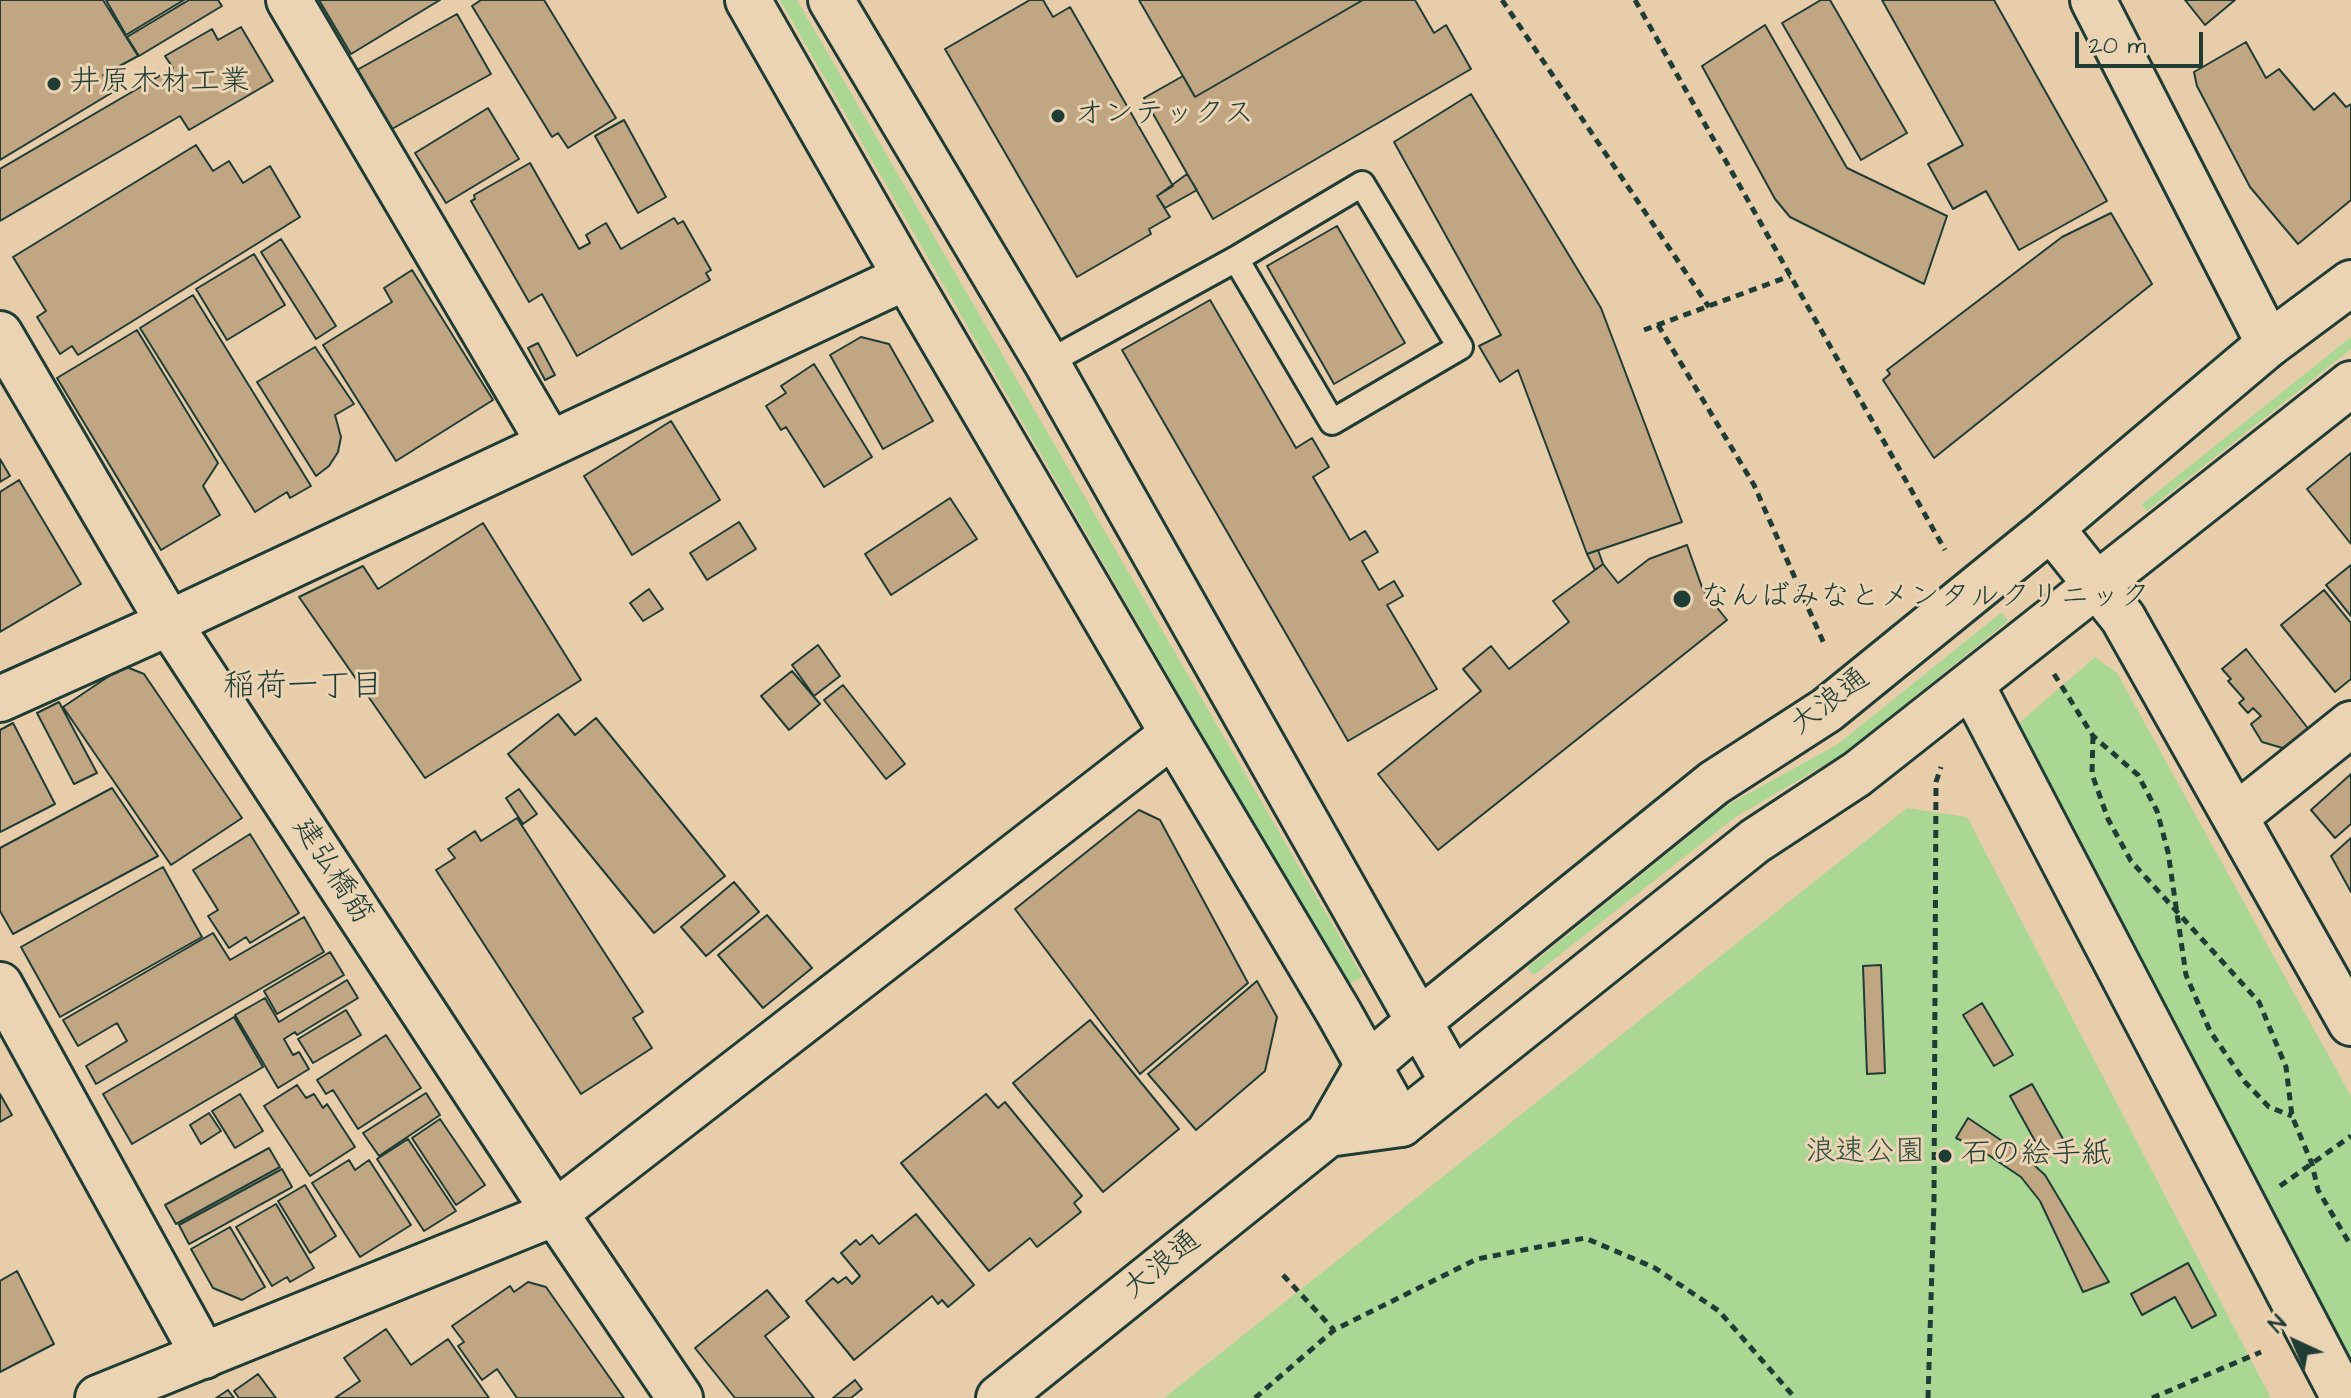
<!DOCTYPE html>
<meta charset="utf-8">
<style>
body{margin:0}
#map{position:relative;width:2351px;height:1398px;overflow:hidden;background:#e8cdaa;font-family:"Architects Daughter",sans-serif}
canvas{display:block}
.north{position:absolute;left:2255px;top:1302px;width:80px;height:80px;-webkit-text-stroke:6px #ead4b3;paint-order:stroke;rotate:316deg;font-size:22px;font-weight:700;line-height:32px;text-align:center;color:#1f3d34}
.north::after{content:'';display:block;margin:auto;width:28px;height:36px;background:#1f3d34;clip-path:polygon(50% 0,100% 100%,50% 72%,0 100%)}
.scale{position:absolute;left:2075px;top:32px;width:128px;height:36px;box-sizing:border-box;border:4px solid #1f3d34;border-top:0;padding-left:10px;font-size:24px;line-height:28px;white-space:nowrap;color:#1f3d34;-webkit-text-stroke:6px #ead4b3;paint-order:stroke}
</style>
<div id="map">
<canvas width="2351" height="1398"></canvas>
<div class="north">N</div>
<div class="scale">20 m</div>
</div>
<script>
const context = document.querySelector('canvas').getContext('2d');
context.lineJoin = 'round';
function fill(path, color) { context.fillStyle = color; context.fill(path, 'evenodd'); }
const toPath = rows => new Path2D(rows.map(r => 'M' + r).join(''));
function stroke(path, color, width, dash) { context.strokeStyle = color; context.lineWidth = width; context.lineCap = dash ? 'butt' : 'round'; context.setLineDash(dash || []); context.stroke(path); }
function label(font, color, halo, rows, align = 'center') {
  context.font = font + ' "Architects Daughter","Klee One",sans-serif'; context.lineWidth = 6; context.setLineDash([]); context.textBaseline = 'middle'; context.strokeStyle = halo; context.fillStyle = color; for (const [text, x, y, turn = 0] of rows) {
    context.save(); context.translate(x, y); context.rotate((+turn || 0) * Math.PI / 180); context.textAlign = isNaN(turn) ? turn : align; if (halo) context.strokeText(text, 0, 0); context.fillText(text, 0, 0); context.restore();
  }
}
fill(toPath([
 [780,0,797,0,1363,977,1346,985],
 [2351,337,2351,349,2147,511,2141,505],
 [2002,612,2008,621,1843,754,1734,818,1534,975,1527,968,1726,806,1838,744],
 [2095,657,2117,673,2351,1096,2351,1366,2017,725],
 [1907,808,1967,817,2271,1398,1164,1398]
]), '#abd795');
const building = toPath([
 [0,0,103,0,138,56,103,75,113,92,0,160,0,0],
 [106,0,184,0,126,35,106,0],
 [189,0,218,0,222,6,139,56,127,37,189,0],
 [319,0,440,0,351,54,319,0],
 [481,0,544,0,616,118,568,148,558,133,552,137,472,6,481,0],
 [1030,0,1043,0,1053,17,1070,7,1173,186,1157,196,1170,217,1149,229,1151,234,1077,277,945,49,1030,0],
 [1139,0,1363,0,1195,97,1139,0],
 [1363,0,1415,0,1434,33,1446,25,1471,69,1213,219,1144,98,1183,76,1195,97,1363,0],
 [1821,0,1830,0,1907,133,1861,160,1782,23,1821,0],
 [1882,0,1994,0,2107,201,2019,250,1986,191,1953,209,1928,164,1963,145,1882,0],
 [2185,0,2235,0,2205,25,2185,0],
 [457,14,491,74,390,130,357,70,457,14],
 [1765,25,1847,168,1947,216,1924,284,1790,217,1775,199,1702,66,1765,25],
 [241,27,273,81,189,130,180,116,0,221,0,169,173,68,165,56,212,29,218,40,241,27],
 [2246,42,2266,78,2279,69,2314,110,2334,93,2346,107,2351,104,2351,200,2298,244,2250,187,2197,86,2194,72,2246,42],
 [1471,94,1601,308,1682,522,1587,554,1518,370,1500,382,1479,346,1501,335,1394,142,1471,94],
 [488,108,519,159,446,203,415,153,488,108],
 [624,120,666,197,638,213,595,136,624,120],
 [196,145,213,171,229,161,243,183,270,166,300,217,78,355,72,346,60,354,37,317,46,311,13,257,196,145],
 [530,163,579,249,590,243,586,235,606,223,621,249,674,218,678,224,683,221,711,270,706,273,710,280,577,356,542,294,529,302,471,201,475,199,474,195,530,163],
 [1187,174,1197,190,1165,208,1157,196,1187,174],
 [2111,213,2152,284,1934,458,1883,380,1890,374,1887,370,2062,237,2111,213],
 [1337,226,1405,343,1334,384,1267,266,1337,226],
 [281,239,336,326,316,339,261,252,281,239],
 [254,254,285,305,227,340,196,289,254,254],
 [412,270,493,400,396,461,323,345,392,302,384,288,412,270],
 [193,295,311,486,290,498,287,492,255,512,140,328,193,295],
 [1210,300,1296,448,1312,438,1329,467,1313,477,1350,540,1365,531,1378,552,1362,561,1379,590,1394,581,1403,596,1387,605,1437,689,1348,741,1122,350,1210,300],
 [137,330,218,463,203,486,220,515,161,550,57,378,137,330],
 [861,337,889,344,933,421,883,449,830,355,861,337],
 [538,343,555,375,545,380,528,348,538,343],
 [315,347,354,404,335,415,341,437,338,452,329,466,316,476,257,382,315,347],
 [814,364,872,457,824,487,786,427,781,430,766,406,786,393,781,386,814,364],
 [671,421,720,500,632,555,584,476,671,421],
 [2351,453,2351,544,2307,489,2351,453],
 [0,459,10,476,0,482,0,459],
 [19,480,81,584,0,632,0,492,19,480],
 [950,498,977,539,891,595,865,554,950,498],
 [739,522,756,549,707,580,690,553,739,522],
 [483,523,581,680,425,778,299,597,363,566,378,589,483,523],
 [1687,545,1703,590,1727,620,1438,850,1378,774,1481,691,1463,669,1491,646,1509,669,1569,622,1553,601,1603,564,1618,583,1649,559,1687,545],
 [1598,550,1603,564,1595,570,1587,554,1598,550],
 [2351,565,2351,616,2326,585,2351,565],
 [649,589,663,609,643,621,630,603,649,589],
 [2324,590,2351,623,2351,679,2335,692,2281,625,2324,590],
 [818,645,840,676,814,696,792,665,818,645],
 [2246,649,2310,731,2286,749,2262,742,2251,724,2261,716,2253,708,2248,713,2239,703,2244,699,2228,681,2231,679,2222,669,2246,649],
 [124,666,144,674,242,818,171,865,63,707,124,666],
 [792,671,820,704,789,730,761,696,792,671],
 [843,685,905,764,886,779,824,700,843,685],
 [59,702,97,773,74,784,37,713,59,702],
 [558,714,575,735,596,718,725,876,654,933,508,754,558,714],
 [13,723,55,804,0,832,0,730,13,723],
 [2351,774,2351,824,2335,838,2311,810,2351,774],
 [112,788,158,856,13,934,0,911,0,848,112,788],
 [519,789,537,814,523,824,506,798,519,789],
 [1139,810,1160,820,1248,983,1140,1074,1015,909,1139,810],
 [517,818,643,1012,633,1018,652,1048,581,1094,436,870,455,858,448,849,475,831,481,841,517,818],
 [250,834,299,913,250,943,246,937,229,948,208,916,218,910,193,870,250,834],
 [2351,838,2351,892,2331,856,2351,838],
 [163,867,202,937,60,1017,21,947,163,867],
 [734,882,759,912,706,956,681,927,734,882],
 [767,915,812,968,763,1008,718,955,767,915],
 [304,917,324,952,96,1084,86,1066,127,1041,117,1023,78,1046,63,1020,213,933,230,960,304,917],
 [330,952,344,975,277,1014,264,991,330,952],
 [1881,965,1885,1073,1867,1074,1863,966,1881,965],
 [347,980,358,998,297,1035,295,1032,284,1039,293,1055,299,1052,309,1069,278,1088,235,1015,265,998,279,1022,347,980],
 [1257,981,1277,1017,1265,1071,1196,1130,1148,1074,1257,981],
 [1982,1003,2013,1055,1994,1066,1963,1015,1982,1003],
 [346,1010,361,1035,313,1063,298,1039,346,1010],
 [234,1017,263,1067,132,1144,103,1094,234,1017],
 [1090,1020,1179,1129,1103,1192,1013,1083,1090,1020],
 [386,1035,421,1088,358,1129,333,1090,326,1094,317,1080,386,1035],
 [2032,1084,2067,1146,2045,1159,2010,1096,2032,1084],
 [297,1085,306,1098,314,1094,323,1108,327,1104,355,1147,310,1176,264,1106,297,1085],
 [426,1093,440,1115,379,1156,363,1133,426,1093],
 [0,1094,12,1115,0,1122,0,1094],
 [240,1094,263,1131,235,1148,212,1111,240,1094],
 [986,1094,998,1108,1005,1102,1082,1196,1074,1203,1081,1212,1037,1247,1030,1238,989,1271,901,1163,986,1094],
 [209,1113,221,1131,201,1144,190,1125,209,1113],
 [1968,1118,2023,1155,2045,1175,2109,1282,2083,1292,2040,1201,2021,1177,1981,1150,1956,1138,1968,1118],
 [440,1119,485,1185,456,1205,412,1138,440,1119],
 [408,1139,456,1211,424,1231,377,1159,408,1139],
 [269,1148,280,1167,176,1224,165,1205,269,1148],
 [349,1160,355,1170,369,1160,411,1225,360,1257,312,1183,349,1160],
 [282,1169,292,1187,189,1244,179,1225,282,1169],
 [305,1185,336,1236,310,1253,278,1201,305,1185],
 [276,1204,314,1268,290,1282,287,1277,272,1286,236,1227,276,1204],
 [916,1214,974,1285,948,1307,942,1300,938,1304,932,1296,854,1360,806,1301,833,1278,838,1283,846,1277,852,1284,860,1276,841,1253,856,1240,860,1245,872,1235,879,1244,916,1214],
 [230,1227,265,1287,242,1300,213,1288,191,1249,230,1227],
 [2188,1263,2216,1315,2192,1328,2175,1297,2142,1315,2131,1294,2188,1263],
 [17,1271,54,1344,0,1372,0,1281,17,1271],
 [528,1282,546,1287,624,1398,517,1398,497,1369,482,1380,458,1346,464,1342,452,1326,510,1286,514,1292,528,1282],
 [767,1290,789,1317,765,1336,814,1398,735,1398,695,1348,767,1290],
 [386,1329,411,1365,448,1339,489,1398,335,1398,360,1381,344,1358,386,1329],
 [258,1374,276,1398,239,1398,234,1391,258,1374],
 [855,1380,862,1389,851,1398,833,1398,855,1380],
 [228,1390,234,1398,216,1398,228,1390]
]);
fill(building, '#c0a683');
stroke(building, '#1f3d34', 2);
const service = toPath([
 [1047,363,1236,259,1362,184,1460,347,1332,422,1236,259]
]);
const minor = toPath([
 [289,0,550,444],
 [0,699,169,623,906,277],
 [0,985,204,1356]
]);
const tertiary = toPath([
 [748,0,906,277,1173,734,1339,1013,1401,1124],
 [831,0,1047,363,1453,1082],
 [2093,0,2269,344],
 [0,334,169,623,555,1213,680,1398],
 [2051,528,2123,618,2351,1023],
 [1972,686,2344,1398],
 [2235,817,2351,724],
 [98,1398,555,1213,1173,734]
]);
const primary = toPath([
 [1328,1134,1401,1124,1755,841,1857,774,2351,384],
 [999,1398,1328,1134,1367,1066,1417,1023,1714,783,1827,710,2051,528,2269,344,2351,283]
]);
stroke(service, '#1f3d34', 30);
stroke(minor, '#1f3d34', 50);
stroke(tertiary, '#1f3d34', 50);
stroke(primary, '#1f3d34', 50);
stroke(toPath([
 [1502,0,1709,307],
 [1635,0,1945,550],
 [1658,325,1754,485,1825,646],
 [1644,330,1790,276],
 [2054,674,2093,736,2138,775,2157,811,2168,852,2186,975,2210,1031,2245,1082,2269,1107,2292,1116],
 [2093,736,2092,774,2108,819,2131,861,2259,1002,2286,1067,2292,1116,2312,1164,2318,1190,2351,1246],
 [2280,1186,2351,1136],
 [1283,1275,1334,1330],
 [1255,1398,1334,1330,1477,1259,1585,1238,1655,1268,1719,1311,1795,1398],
 [1928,1398,1934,1202,1936,782,1941,767],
 [2152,1398,2261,1352]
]), '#1f3d34', 5, [8, 6]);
stroke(service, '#ead4b3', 24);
stroke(minor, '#ead4b3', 44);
stroke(tertiary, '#ead4b3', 44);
stroke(primary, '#ead4b3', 44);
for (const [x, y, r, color] of [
 [54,84,8,"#1f3d34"],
 [1058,116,8,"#1f3d34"],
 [1682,599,10,"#1f3d34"],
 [1945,1156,8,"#1f3d34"]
]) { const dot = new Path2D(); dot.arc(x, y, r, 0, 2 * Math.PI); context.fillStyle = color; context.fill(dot); stroke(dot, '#ead4b3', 3); }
label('30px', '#1f3d34', '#ead4b3', [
 ["井原木材工業",70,84],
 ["オンテックス",1074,116],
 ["なんばみなとメンタルクリニック",1700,599],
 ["石の絵手紙",1961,1156]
], 'left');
label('30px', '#1f3d34', '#ead4b3', [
 ["大浪通",1831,703,-37],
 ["建弘橋筋",331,872,57],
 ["大浪通",1163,1266,-39]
]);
label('30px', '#2d4c3e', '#ead4b3', [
 ["浪速公園",1865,1154]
]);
label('32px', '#1f3d34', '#ead4b3', [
 ["稲荷一丁目",303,688]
]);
</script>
